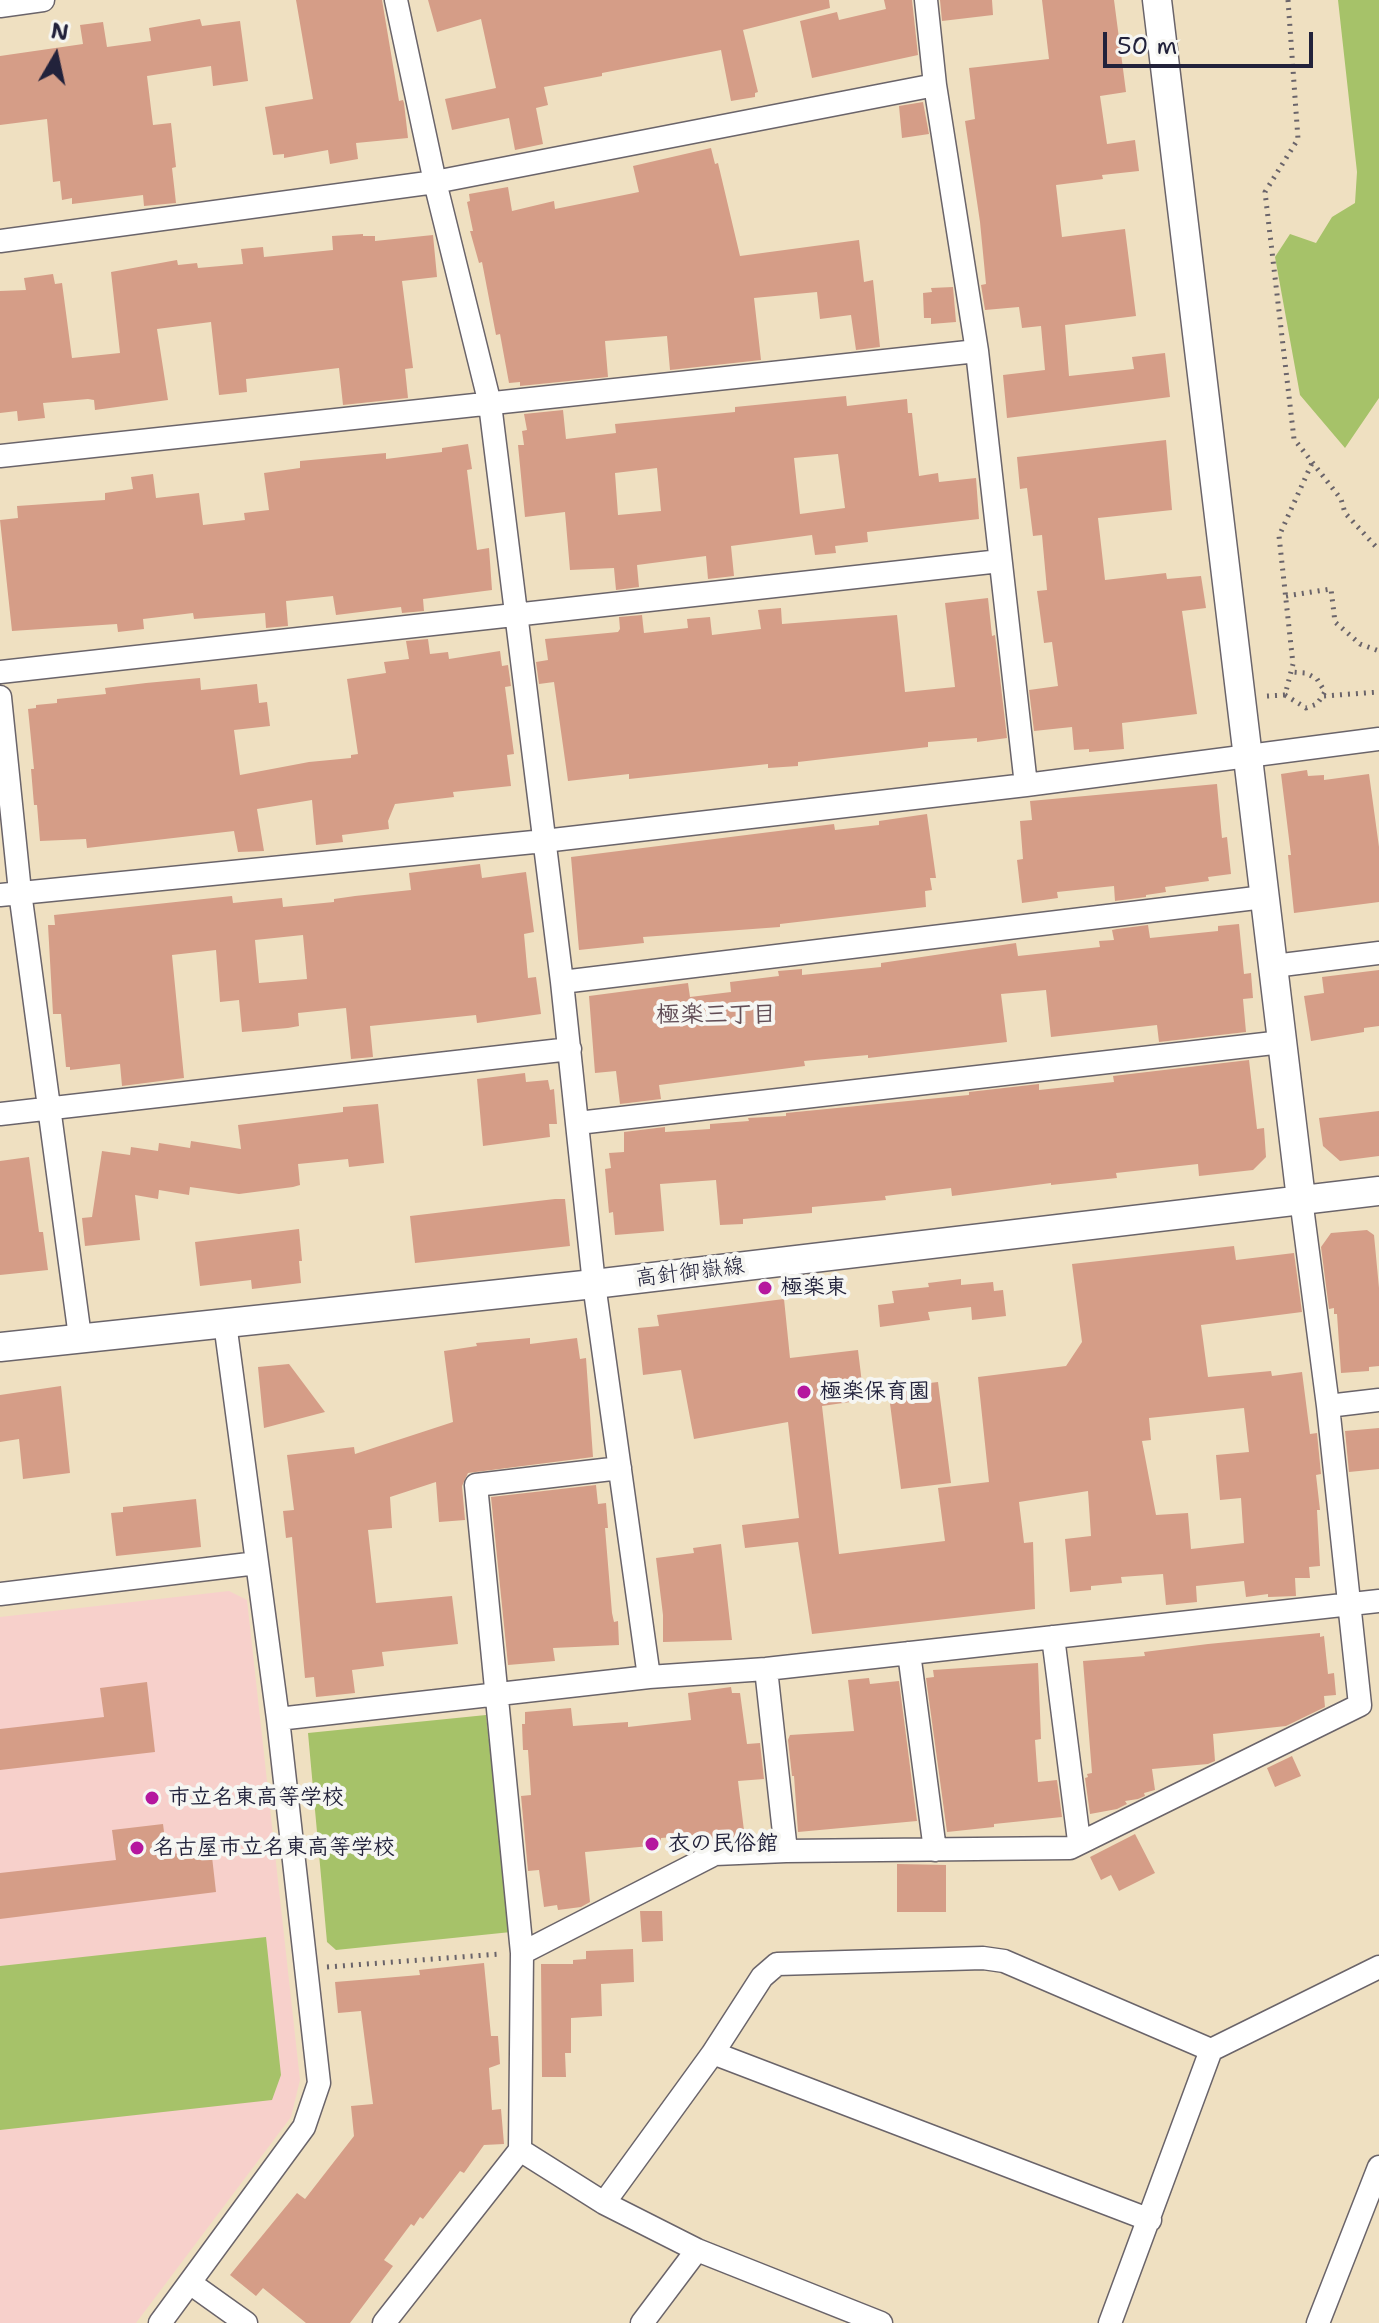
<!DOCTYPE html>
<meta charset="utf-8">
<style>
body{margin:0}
#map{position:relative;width:1379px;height:2323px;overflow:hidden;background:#efe0c1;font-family:"Shantell Sans",sans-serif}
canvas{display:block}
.north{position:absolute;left:16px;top:16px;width:80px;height:80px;-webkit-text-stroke:6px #f6f6f2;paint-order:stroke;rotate:9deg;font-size:22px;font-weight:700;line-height:32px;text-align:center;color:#22223b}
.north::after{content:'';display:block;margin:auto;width:28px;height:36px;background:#22223b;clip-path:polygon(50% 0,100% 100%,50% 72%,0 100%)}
.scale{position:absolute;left:1103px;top:32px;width:210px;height:36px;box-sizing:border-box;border:4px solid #22223b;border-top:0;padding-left:10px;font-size:24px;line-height:28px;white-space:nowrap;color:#22223b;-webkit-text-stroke:6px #f6f6f2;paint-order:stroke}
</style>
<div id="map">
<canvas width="1379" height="2323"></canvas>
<div class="north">N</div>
<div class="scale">50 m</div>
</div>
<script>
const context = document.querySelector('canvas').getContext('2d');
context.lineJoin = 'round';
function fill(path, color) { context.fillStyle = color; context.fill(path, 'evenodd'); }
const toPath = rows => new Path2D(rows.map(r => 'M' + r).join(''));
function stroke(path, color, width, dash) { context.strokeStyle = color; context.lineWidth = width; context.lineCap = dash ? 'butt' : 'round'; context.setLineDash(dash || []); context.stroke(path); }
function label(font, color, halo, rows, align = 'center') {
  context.font = font + ' "Shantell Sans","Klee One",sans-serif'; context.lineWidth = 8; context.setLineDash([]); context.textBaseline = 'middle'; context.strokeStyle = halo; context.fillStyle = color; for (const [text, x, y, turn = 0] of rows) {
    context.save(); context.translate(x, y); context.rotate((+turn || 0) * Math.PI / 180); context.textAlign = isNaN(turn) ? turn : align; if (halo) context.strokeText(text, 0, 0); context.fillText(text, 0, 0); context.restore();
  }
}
fill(toPath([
 [229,1591,247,1600,300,2080,291,2117,136,2323,0,2323,0,1617]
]), '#f7d0cb');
fill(toPath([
 [1338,0,1379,0,1379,398,1345,448,1300,395,1275,257,1290,234,1316,243,1332,217,1355,203,1357,172],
 [486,1715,511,1932,336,1950,327,1942,308,1733],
 [266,1937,281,2075,272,2100,0,2130,0,1966]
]), '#a6c269');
fill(toPath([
 [296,0,382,0,399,101,403,100,404,103,408,138,356,143,358,159,330,164,328,150,284,158,284,154,273,155,265,107,313,99],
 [428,0,829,0,830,8,743,30,758,92,755,93,755,97,731,101,721,50,602,73,602,76,544,87,548,105,536,108,543,144,515,150,509,118,452,130,445,99,496,88,481,19,437,32],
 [884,0,912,0,918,55,812,78,800,21,837,12,839,20,886,9],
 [940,0,992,0,993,15,942,21],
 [1042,0,1114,0,1126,92,1100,96,1107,144,1135,140,1139,171,1102,175,1103,179,1056,185,1062,237,1125,229,1136,316,1065,325,1069,376,1134,369,1132,357,1165,353,1170,397,1007,418,1003,375,1045,370,1041,326,1022,328,1019,307,985,310,981,285,986,284,980,222,965,121,975,119,969,68,1049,59],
 [200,19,202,26,240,21,248,81,213,86,211,66,147,76,153,125,171,123,176,167,172,168,176,203,144,206,143,195,72,204,72,198,62,200,60,181,53,182,47,119,0,125,0,56,83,44,80,25,103,22,107,47,151,41,149,28],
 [923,102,929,134,902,138,899,106],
 [711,148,715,164,718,163,740,256,859,240,864,282,873,280,880,347,856,350,851,315,820,319,817,292,754,298,761,360,670,370,667,336,605,341,608,377,520,386,520,382,509,383,500,334,496,335,482,262,479,263,470,231,473,231,467,202,470,201,469,194,508,187,512,211,554,201,555,209,639,192,633,166],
 [363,234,363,236,375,236,375,241,433,235,437,277,402,281,413,368,405,369,408,398,343,405,339,368,246,379,247,392,219,395,211,322,157,329,168,400,95,410,94,400,88,399,43,403,45,418,18,421,17,411,0,413,0,291,26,290,24,278,53,274,55,284,62,283,72,358,120,353,111,272,177,260,178,265,197,263,198,268,243,264,241,249,263,247,264,257,333,250,332,236],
 [953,287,956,322,931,324,931,318,924,318,923,293,932,292,931,288],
 [846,396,847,406,907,399,908,413,912,413,919,476,938,473,939,482,976,478,979,519,867,532,868,542,835,546,836,553,815,555,812,535,731,546,734,576,708,579,706,556,637,565,639,587,616,590,614,568,570,570,565,512,525,517,518,445,524,445,522,431,527,430,524,414,563,410,566,439,616,433,615,424,735,412,735,407],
 [838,454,845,508,800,514,794,458],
 [657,468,661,511,618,515,615,473],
 [1166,440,1172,510,1098,518,1105,580,1166,573,1167,579,1201,576,1206,608,1182,611,1197,714,1122,723,1124,749,1089,752,1089,749,1074,750,1072,727,1034,731,1029,690,1058,686,1052,642,1044,643,1037,591,1047,590,1042,535,1033,536,1027,488,1020,489,1017,457],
 [468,444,472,469,467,470,477,550,489,548,492,590,423,599,424,611,402,613,401,607,336,615,333,596,286,601,288,626,266,628,265,613,194,619,193,613,143,619,144,629,118,632,117,624,12,631,0,520,18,518,17,506,105,500,105,493,133,489,131,477,153,474,156,498,199,493,203,525,245,520,244,513,269,510,264,473,300,468,300,461,386,453,386,459,442,452,442,448],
 [988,598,992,636,995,635,1007,738,977,742,977,738,928,742,928,747,798,762,798,766,768,768,768,764,629,779,629,774,568,781,554,682,539,684,536,662,548,660,545,639,618,632,620,629,619,617,642,615,644,633,688,628,687,619,710,617,712,635,761,629,758,610,781,608,782,624,897,615,905,692,955,687,945,603],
 [428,639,430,654,448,652,449,659,500,651,502,666,508,665,511,686,505,687,514,754,507,755,511,786,453,792,454,797,395,804,388,821,389,829,342,835,343,842,316,845,312,800,257,809,264,851,238,852,234,831,87,848,86,839,40,841,37,805,34,805,31,769,34,769,28,709,36,708,36,705,57,703,57,699,106,694,105,688,146,683,200,678,201,690,257,684,259,703,267,702,270,726,234,730,240,775,309,762,351,758,351,755,358,754,347,679,386,673,384,662,409,659,406,641],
 [1307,770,1308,776,1324,775,1324,780,1369,774,1379,847,1379,902,1294,913,1288,855,1291,855,1281,774],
 [1217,784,1222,838,1227,837,1231,874,1208,877,1209,881,1165,887,1166,892,1146,895,1146,897,1115,901,1114,886,1057,892,1058,898,1022,903,1017,860,1023,859,1020,821,1032,820,1030,801],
 [927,814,936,878,930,878,932,890,925,891,926,907,780,924,780,927,643,937,644,943,579,950,571,857,834,824,835,830,879,825,879,821],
 [480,864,482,878,526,872,534,932,524,934,528,978,536,977,541,1014,477,1023,476,1015,370,1026,373,1057,351,1059,346,1008,298,1013,299,1026,288,1028,242,1032,239,1000,220,1002,216,950,172,955,184,1078,122,1086,120,1064,70,1070,70,1067,66,1067,61,1014,53,1014,48,925,55,925,54,915,232,896,233,903,282,898,283,907,334,902,334,899,355,896,411,890,409,873],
 [303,935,307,979,259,983,255,940],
 [1239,924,1244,974,1251,973,1253,998,1243,999,1246,1032,1159,1042,1157,1025,1051,1037,1046,990,1001,994,1007,1042,868,1058,868,1055,804,1061,805,1066,659,1085,661,1099,620,1104,616,1071,595,1073,589,996,688,983,690,997,731,992,730,982,779,976,778,971,802,969,802,975,881,967,881,963,1016,943,1018,956,1100,947,1099,941,1114,940,1112,930,1117,929,1148,925,1150,938,1218,931,1218,926],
 [1379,970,1379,1026,1364,1028,1364,1032,1311,1041,1304,996,1324,993,1322,977],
 [1249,1060,1257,1129,1264,1128,1266,1157,1253,1170,1199,1176,1198,1164,1116,1173,1117,1178,1051,1185,1051,1183,952,1196,951,1188,885,1196,886,1200,812,1207,812,1213,743,1219,743,1224,720,1225,716,1180,660,1184,664,1231,615,1235,613,1212,609,1213,605,1169,611,1168,609,1153,624,1152,624,1132,665,1127,665,1132,710,1129,710,1124,749,1121,748,1118,786,1116,786,1113,969,1095,969,1092,1039,1084,1039,1090,1114,1082,1113,1076],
 [525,1073,526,1082,548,1080,550,1090,554,1089,557,1124,549,1124,550,1137,483,1146,477,1079],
 [378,1104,384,1163,349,1167,348,1159,298,1164,300,1185,293,1187,239,1194,190,1187,189,1195,159,1190,158,1199,135,1195,140,1240,85,1246,82,1218,92,1217,102,1151,130,1155,131,1147,158,1151,159,1143,190,1148,191,1141,241,1149,238,1125,343,1112,343,1107],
 [1379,1111,1379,1156,1340,1161,1323,1146,1319,1118],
 [29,1157,39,1232,43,1232,48,1270,0,1275,0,1161],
 [555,1199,565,1199,570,1246,415,1263,410,1216],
 [299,1229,302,1261,299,1261,301,1283,252,1289,251,1280,200,1286,195,1242],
 [1367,1230,1374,1235,1379,1288,1379,1366,1369,1367,1369,1371,1341,1373,1337,1314,1334,1314,1334,1308,1329,1309,1321,1247,1331,1233],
 [1234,1246,1236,1260,1294,1253,1302,1312,1201,1325,1208,1377,1271,1371,1272,1376,1302,1372,1310,1434,1317,1433,1321,1474,1316,1475,1320,1510,1317,1510,1320,1566,1309,1567,1310,1578,1295,1578,1296,1596,1268,1597,1268,1594,1246,1597,1244,1581,1196,1586,1197,1602,1166,1605,1163,1574,1121,1577,1122,1583,1091,1586,1091,1590,1070,1592,1065,1539,1091,1536,1088,1491,1019,1502,1024,1543,1033,1542,1035,1609,812,1634,798,1542,745,1548,742,1525,799,1518,788,1422,694,1439,681,1370,643,1375,638,1328,659,1326,657,1315,784,1299,790,1358,858,1350,864,1400,822,1406,839,1554,945,1541,938,1488,989,1482,978,1377,1066,1366,1082,1342,1072,1264],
 [1244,1408,1249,1452,1216,1455,1220,1500,1241,1498,1244,1543,1191,1549,1188,1513,1156,1515,1142,1441,1151,1440,1149,1418],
 [961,1279,961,1285,993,1282,994,1291,1003,1290,1006,1316,972,1320,971,1307,928,1312,930,1320,880,1327,878,1305,894,1303,892,1291,929,1287,928,1283],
 [530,1338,530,1344,577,1338,580,1359,586,1358,593,1457,468,1473,462,1486,465,1520,439,1522,436,1482,390,1497,392,1528,368,1530,376,1603,452,1596,458,1644,382,1652,384,1666,352,1670,355,1693,316,1697,314,1677,305,1678,292,1537,286,1538,283,1511,294,1510,287,1455,354,1447,355,1454,453,1422,444,1351,477,1346,476,1343],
 [289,1364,325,1412,264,1428,258,1367],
 [938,1382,951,1483,901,1489,888,1388],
 [61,1386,70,1473,23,1479,19,1439,0,1442,0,1395],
 [1379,1428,1379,1469,1349,1472,1345,1431],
 [596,1485,598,1504,606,1503,608,1528,605,1528,612,1613,614,1622,618,1621,619,1645,553,1648,555,1661,508,1665,491,1497],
 [196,1499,201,1547,116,1556,111,1513,123,1512,123,1507],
 [721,1544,732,1640,663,1642,663,1615,656,1558,694,1553,693,1548],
 [1320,1633,1320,1637,1324,1636,1328,1674,1334,1673,1336,1695,1324,1696,1325,1707,1286,1726,1213,1734,1215,1761,1208,1764,1152,1769,1155,1790,1144,1793,1145,1796,1138,1799,1125,1801,1127,1804,1117,1809,1090,1814,1085,1778,1088,1777,1087,1774,1092,1773,1083,1661,1145,1656,1144,1652,1208,1644],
 [1038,1663,1041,1739,1035,1740,1038,1782,1057,1780,1062,1817,994,1824,994,1827,947,1832,926,1678,934,1677,933,1670],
 [869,1678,870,1684,899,1681,917,1821,798,1832,794,1776,792,1776,788,1740,790,1735,854,1731,848,1680],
 [147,1682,155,1752,0,1770,0,1729,104,1717,100,1688],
 [731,1687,732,1693,740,1693,747,1744,760,1743,764,1779,738,1781,745,1839,710,1841,709,1834,661,1838,661,1845,585,1852,590,1902,581,1907,558,1910,557,1905,544,1907,539,1870,528,1871,521,1796,531,1795,528,1750,523,1750,522,1724,525,1724,525,1712,571,1708,573,1726,628,1722,628,1727,691,1720,688,1693],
 [1292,1756,1301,1776,1275,1787,1267,1768],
 [163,1824,167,1855,211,1848,216,1892,0,1919,0,1873,116,1860,112,1830],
 [1135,1834,1155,1873,1119,1891,1111,1875,1101,1880,1090,1857],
 [897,1864,946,1865,946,1912,897,1912],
 [640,1911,662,1911,663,1941,642,1942],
 [633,1949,634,1982,601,1984,602,2016,571,2018,571,2053,565,2053,566,2077,542,2077,541,1964,573,1964,573,1960,586,1959,586,1951],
 [484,1963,491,2036,498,2036,500,2064,489,2068,492,2110,501,2109,504,2144,484,2145,464,2173,460,2171,423,2219,420,2217,414,2226,411,2224,384,2260,393,2266,350,2323,306,2323,263,2288,256,2296,230,2275,297,2193,305,2199,354,2136,351,2106,373,2104,361,2011,338,2013,335,1982,420,1975,419,1970]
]), '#d59d87');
const minor = toPath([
 [396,0,435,182,490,404,562,982,594,1284,649,1677],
 [926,0,935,85,977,351,1026,785],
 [0,6,43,0],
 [0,241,435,182,935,85],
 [0,456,977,351],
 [0,672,1000,561],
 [0,697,20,892,80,1337],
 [0,895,544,841,1026,785,1379,739],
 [1274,966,1379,953],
 [562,982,1264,897],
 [0,1114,570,1049],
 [578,1123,1282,1042],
 [1328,1406,1379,1400],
 [0,1594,257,1563],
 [1053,1637,1079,1841],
 [909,1653,935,1850],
 [766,1669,786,1851],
 [278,1719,649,1677,766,1669,1379,1601],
 [522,1953,715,1854,786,1851,1070,1848,1360,1705,1328,1406,1301,1199],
 [713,2053,1150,2220],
 [520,2150,604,2203,697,2250,881,2323],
 [604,2203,713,2053,762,1977,777,1964,983,1958,1004,1961,1211,2050],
 [190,2283,246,2323],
 [160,2323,304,2127,319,2083,278,1719,225,1323],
 [384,2323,520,2150,522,1953,476,1485,620,1468],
 [642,2323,697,2250],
 [1110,2323,1211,2050,1379,1967],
 [1318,2323,1379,2167]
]);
const tertiary = toPath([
 [1157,0,1301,1199],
 [0,1347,594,1284,1379,1191]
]);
stroke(minor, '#6a646a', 25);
stroke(tertiary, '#6a646a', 31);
stroke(toPath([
 [1288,0,1298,139,1265,192,1294,439,1341,499,1345,513,1379,550],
 [1286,596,1331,589,1335,622,1360,644,1379,651],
 [1285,695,1306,708,1317,704,1325,692,1317,679,1306,673,1291,672],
 [1267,696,1285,695,1293,664,1279,536,1312,463],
 [1324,696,1379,692],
 [327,1967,500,1954]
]), '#6a646a', 5, [2, 6]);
stroke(minor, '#fff', 22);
stroke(tertiary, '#fff', 28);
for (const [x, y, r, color] of [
 [765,1288,8,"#b5179e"],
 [804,1392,8,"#b5179e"],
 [152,1798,8,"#b5179e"],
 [652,1844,8,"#b5179e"],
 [137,1848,8,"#b5179e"]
]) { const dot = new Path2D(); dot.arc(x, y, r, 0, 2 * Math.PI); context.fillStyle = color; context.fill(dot); stroke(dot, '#f6f6f2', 3); }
label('22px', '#22223b', '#f6f6f2', [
 ["高針御嶽線",690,1273,-7]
]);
label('bold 22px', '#22223b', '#f6f6f2', [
 ["極楽東",781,1288],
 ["極楽保育園",820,1392],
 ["市立名東高等学校",168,1798],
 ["衣の民俗館",668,1844],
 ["名古屋市立名東高等学校",153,1848]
], 'left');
label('bold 24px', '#614d56', '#f6f6f2', [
 ["極楽三丁目",716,1016]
]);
</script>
